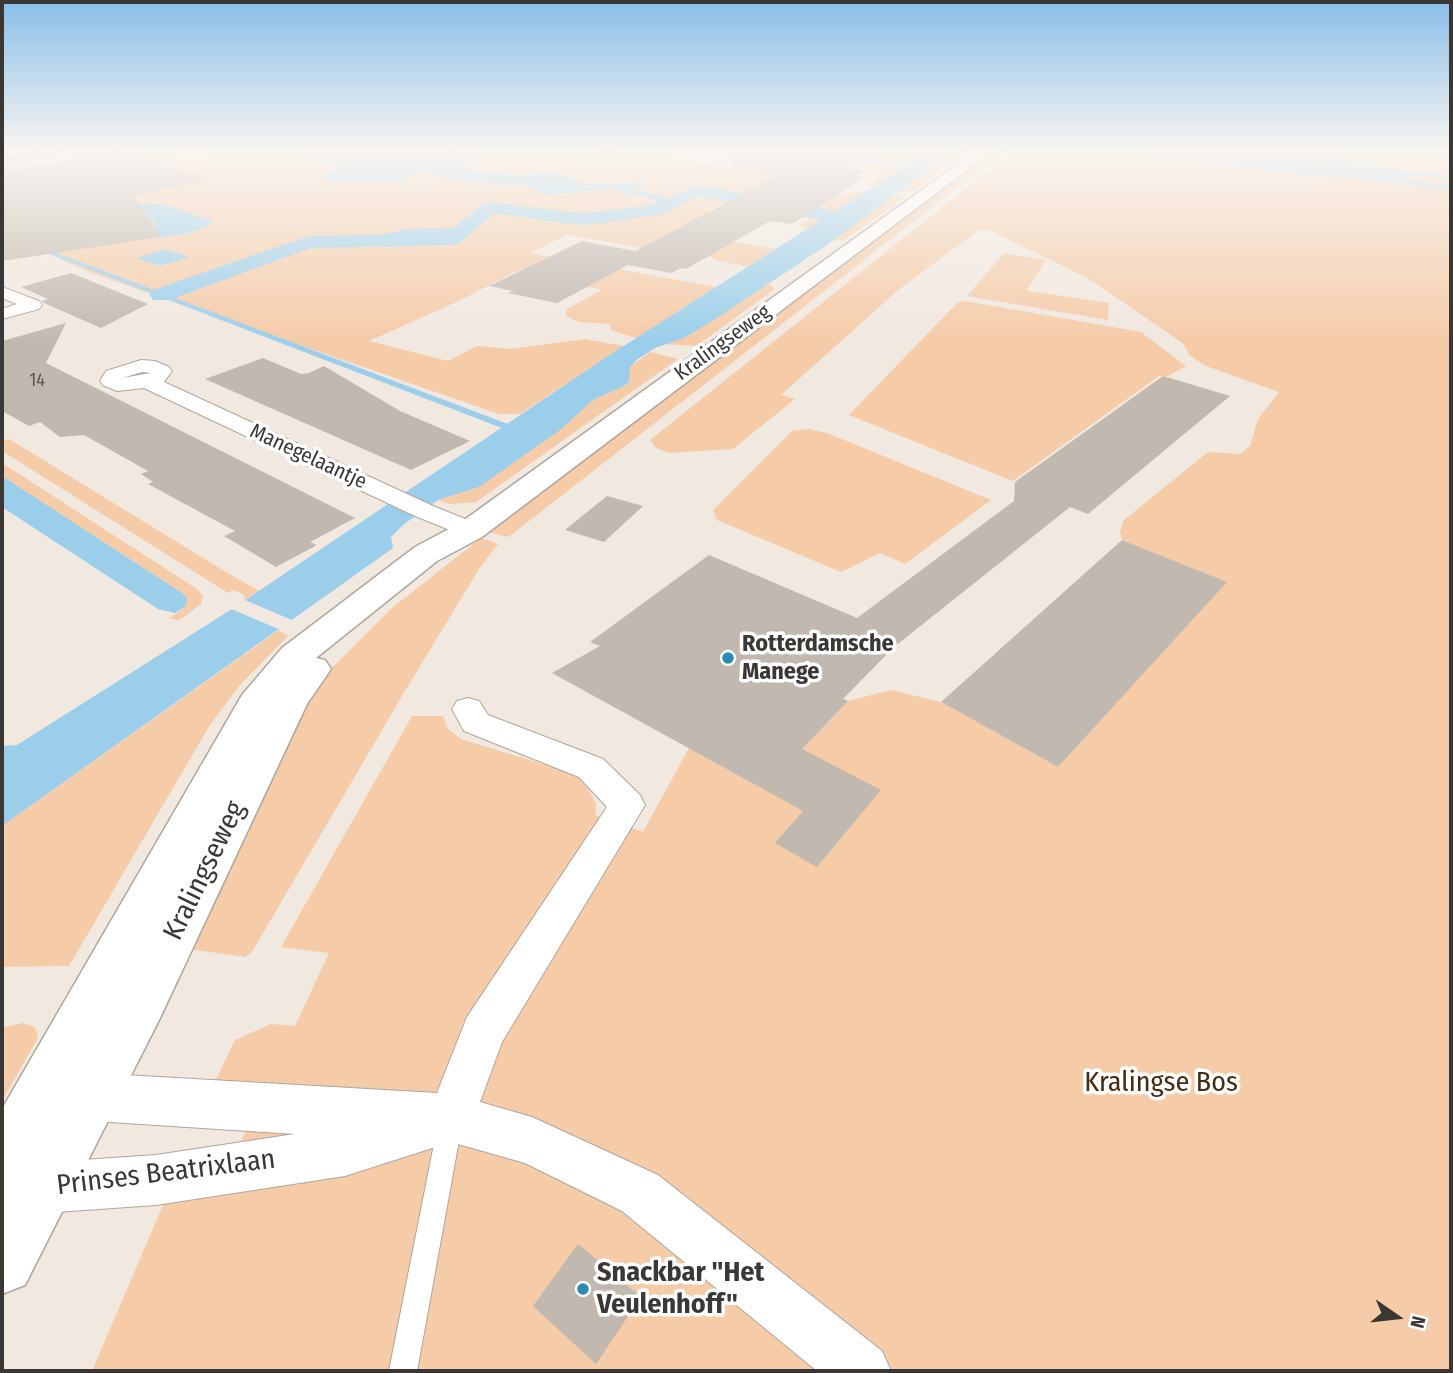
<!DOCTYPE html>
<style>
body{margin:0}
#map{position:relative;width:1453px;height:1373px;overflow:hidden;background:#f1e8e0;font-family:"Fira Sans Condensed",sans-serif}
canvas{display:block}
.frame{position:absolute;inset:0;border:4px solid #3b3734;pointer-events:none}
.north{position:absolute;left:1362px;top:1282px;width:70px;height:70px;-webkit-text-stroke:5px #fff;paint-order:stroke;rotate:104deg;font-size:19px;font-weight:700;line-height:28px;text-align:center;color:#3b3734}
.north::after{content:'';display:block;margin:auto;width:24px;height:32px;background:#3b3734;clip-path:polygon(50% 0,100% 100%,50% 72%,0 100%)}
</style>
<div id="map">
<canvas width="1453" height="1373"></canvas>
<div class="frame"></div>
<div class="north">N</div>
</div>
<script>
const context = document.querySelector('canvas').getContext('2d');
context.lineJoin = 'round';
function fill(path, color) { context.fillStyle = color; context.fill(path, 'evenodd'); }
const toPath = rows => new Path2D(rows.map(r => 'M' + r).join(''));
function stroke(path, color, width, dash) { context.strokeStyle = color; context.lineWidth = width; context.lineCap = dash ? 'butt' : 'round'; context.setLineDash(dash || []); context.stroke(path); }
function label(font, color, halo, rows, align = 'center') {
  context.font = font + ' "Fira Sans Condensed",sans-serif'; context.lineWidth = 7; context.setLineDash([]); context.textBaseline = 'middle'; context.strokeStyle = halo; context.fillStyle = color; for (const [text, x, y, turn = 0] of rows) {
    context.save(); context.translate(x, y); context.rotate((+turn || 0) * Math.PI / 180); context.textAlign = isNaN(turn) ? turn : align; if (halo) context.strokeText(text, 0, 0); context.fillText(text, 0, 0); context.restore();
  }
}
fill(toPath([
 [114,151,171,151,174,158,187,161,255,151,312,151,316,160,341,168,327,174,331,181,399,181,423,171,444,170,474,182,525,185,545,195,611,189,657,202,631,214,662,208,664,196,631,188,644,184,642,183,584,184,569,177,545,173,485,176,467,170,475,156,455,151,568,151,576,156,596,158,625,157,646,152,721,167,763,152,799,151,901,168,874,187,868,186,877,178,872,170,828,165,815,195,868,192,810,228,799,226,809,218,721,204,707,211,711,213,678,233,777,249,749,267,714,260,712,257,656,247,644,248,567,235,530,253,717,287,637,338,610,330,611,324,579,322,566,316,567,309,601,290,518,270,461,300,369,341,448,361,477,346,511,349,585,339,624,346,520,414,499,414,88,272,2,232,2,225,32,215,2,206,2,204,25,199,16,183,2,186,2,167,14,165,67,173,130,164,143,158],
 [135,204,170,206,212,221,207,226,152,234,156,222,135,208],
 [412,229,434,230,465,237,388,248,378,242,397,231],
 [822,151,849,151,877,156,889,151,927,151,906,165],
 [955,151,964,151,911,193,900,192],
 [991,151,1004,151,511,535,507,537,489,532],
 [1013,151,1451,151,1451,1371,92,1371,169,1191,220,1186,263,1094,210,1092,235,1040,271,1024,295,1026,329,953,281,947,412,716,443,716,448,729,461,739,572,773,586,785,596,803,595,815,643,832,689,748,763,789,848,701,891,690,941,702,1058,767,1226,582,1122,540,1120,532,1124,520,1208,452,1240,454,1250,446,1258,419,1279,392,1206,366,1189,355,1184,344,1089,279,991,231,980,229,897,291,781,395,795,399,733,449,669,453,656,448,650,440],
 [896,195,905,197,846,239,832,241],
 [1004,253,1046,260,1027,289,1029,291,1109,303,1108,320,967,296],
 [769,284,775,289,696,346,663,344,684,338],
 [965,301,1141,332,1186,366,1168,376,1159,376,1013,481,849,415,958,302],
 [650,352,678,359,476,502,449,504,438,500,479,487,593,400,624,386,629,382,630,367],
 [809,429,827,433,991,500,905,564,880,553,841,572,717,520,713,510,792,431],
 [9,439,226,572,259,591,244,600,244,595,234,590,228,593,2,451,2,441],
 [2,463,197,589,203,596,201,604,181,619,176,620,169,618,182,610,187,598,182,593,2,476],
 [481,538,498,544,479,569,402,696,252,952,245,957,189,949,316,684,393,607],
 [279,630,288,636,240,685,210,725,69,966,2,967,2,826],
 [23,1023,35,1027,38,1038,2,1101,2,1028]
]), '#f5cba8');
fill(toPath([
 [312,151,455,151,475,156,477,159,467,168,478,174,499,177,545,173,565,175,584,184,642,183,645,184,632,189,672,198,675,203,632,216,630,215,657,201,611,189,545,195,525,185,474,182,444,170,423,171,399,181,331,181,322,178,322,176,341,168,316,160],
 [799,151,822,151,906,165,927,151,955,151,827,245,714,320,684,338,655,348,638,359,630,367,629,382,624,386,593,400,560,430,479,487,438,500,404,524,391,537,393,548,2,826,2,746,17,745,232,609,608,356,901,169],
 [1113,151,1295,151,1405,171,1451,175,1451,179,1409,176,1401,178,1451,187,1451,191,1382,180,1303,175],
 [144,203,170,206,212,221,207,226,189,233,150,239,148,238,152,234,155,222,132,204],
 [453,228,470,234,465,237,393,247,383,247,378,242,381,236,405,229],
 [165,249,190,257,160,266,136,258],
 [2,476,182,593,187,598,186,606,175,613,158,609,2,507]
]), '#9aceeb');
fill(toPath([
 [245,600,294,621,281,630,231,609]
]), '#f1e8e0');
fill(toPath([
 [65,151,73,151,2,167,2,165,65,151],
 [38,246,521,429,522,431,515,433,36,249,38,246]
]), '#9aceeb');
fill(toPath([
 [341,151,369,151,460,170,509,174,517,179,509,184,460,180,348,155,341,151],
 [698,185,846,213,855,219,846,225,700,196,663,214,596,224,578,225,494,213,460,243,453,245,311,248,169,300,153,300,150,295,153,290,309,236,448,233,484,203,490,202,578,213,596,212,653,205,698,185]
]), '#9aceeb');
fill(toPath([
 [733,151,868,151,842,168,867,171,859,176,865,177,792,224,770,221,686,269,681,268,671,273,628,265,557,303,508,293,513,291,489,286,582,241,635,251,777,176,732,168],
 [108,152,126,154,208,178,134,196,161,237,2,261,2,173],
 [71,273,148,304,101,328,44,303,42,301,48,299,21,287],
 [66,323,46,363,355,518,310,542,317,545,276,567,224,536,235,531,148,484,153,482,141,474,148,471,84,435,60,437,40,422,29,426,2,411,2,341],
 [263,358,301,374,309,373,324,366,400,411,470,441,411,470,205,379],
 [1163,376,1230,396,1088,514,1070,507,894,647,843,699,848,701,802,749,881,790,817,867,775,843,803,811,552,673,600,646,590,642,709,555,857,618,1014,501,1015,482],
 [607,496,643,506,604,542,565,530],
 [1122,540,1227,582,1058,767,941,702],
 [578,1244,641,1297,596,1364,533,1306]
]), '#c1b8b0');
const service = toPath([
 [590,151,618,153,641,151,618,157,590,151],
 [878,151,887,151,875,156,872,154,878,151],
 [450,1112,458,1116,462,1124,417,1371,389,1371,438,1124,442,1116,450,1112]
]);
const minor = toPath([
 [2,287,39,301,42,305,39,309,2,319,2,309,17,304,2,298,2,287],
 [141,360,155,361,169,367,172,371,164,382,433,506,480,525,484,530,480,535,471,538,462,535,415,516,144,388,117,391,103,385,100,381,106,371,141,360],
 [142,372,151,373,122,378,142,372],
 [468,698,479,701,488,715,603,759,640,795,645,805,502,1042,480,1102,532,1117,658,1175,882,1351,891,1371,817,1371,622,1211,525,1163,451,1142,345,1176,156,1205,42,1213,24,1206,12,1180,19,1162,37,1155,54,1162,156,1155,295,1134,94,1121,78,1128,61,1121,54,1104,61,1087,90,1073,437,1093,467,1017,607,807,579,777,464,731,452,709,457,701,468,698]
]);
const tertiary = toPath([
 [19,151,44,151,42,154,2,163,2,155,19,151]
]);
const secondary = toPath([
 [976,151,992,151,482,537,437,561,316,658,325,660,331,669,307,704,160,1018,25,1285,2,1294,2,1109,242,695,282,648,415,547,460,523,976,151]
]);
stroke(service, '#afa69e', 2);
stroke(minor, '#afa69e', 2);
stroke(tertiary, '#afa69e', 3);
stroke(secondary, '#afa69e', 3);
fill(service, '#fff');
fill(minor, '#fff');
fill(tertiary, '#fff');
fill(secondary, '#fff');
stroke(toPath([
 [2,160,40,151]
]), '#5c5854', 2);
const sky = context.createLinearGradient(0, 0, 0, 343);
sky.addColorStop(0, '#89bee9');
sky.addColorStop(0.44, '#f9f5f1');
sky.addColorStop(1, '#f9f5f100');
context.fillStyle = sky;
context.fillRect(0, 0, 1453, 343);
for (const [x, y, r, color] of [
 [728,658,7,"#2c8ab6"],
 [583,1289,7,"#2c8ab6"]
]) { const dot = new Path2D(); dot.arc(x, y, r, 0, 2 * Math.PI); context.fillStyle = color; context.fill(dot); stroke(dot, '#fff', 2.5); }
label('18px', '#5c5753', null, [
 ["14",37,381]
]);
label('21px', '#3b3734', '#fff', [
 ["Kralingseweg",723,343,-36],
 ["Manegelaantje",308,457,25]
]);
label('bold 24px', '#3b3734', '#fff', [
 ["Rotterdamsche",742,644],
 ["Manege",742,672]
], 'left');
label('28px', '#3b3734', '#fff', [
 ["Kralingseweg",205,871,-64],
 ["Prinses Beatrixlaan",166,1173,-7]
]);
label('28px', '#472a0f', '#fff', [
 ["Kralingse Bos",1161,1083]
]);
label('bold 28px', '#3b3734', '#fff', [
 ["Snackbar \"Het",597,1273],
 ["Veulenhoff\"",597,1305]
], 'left');
</script>
